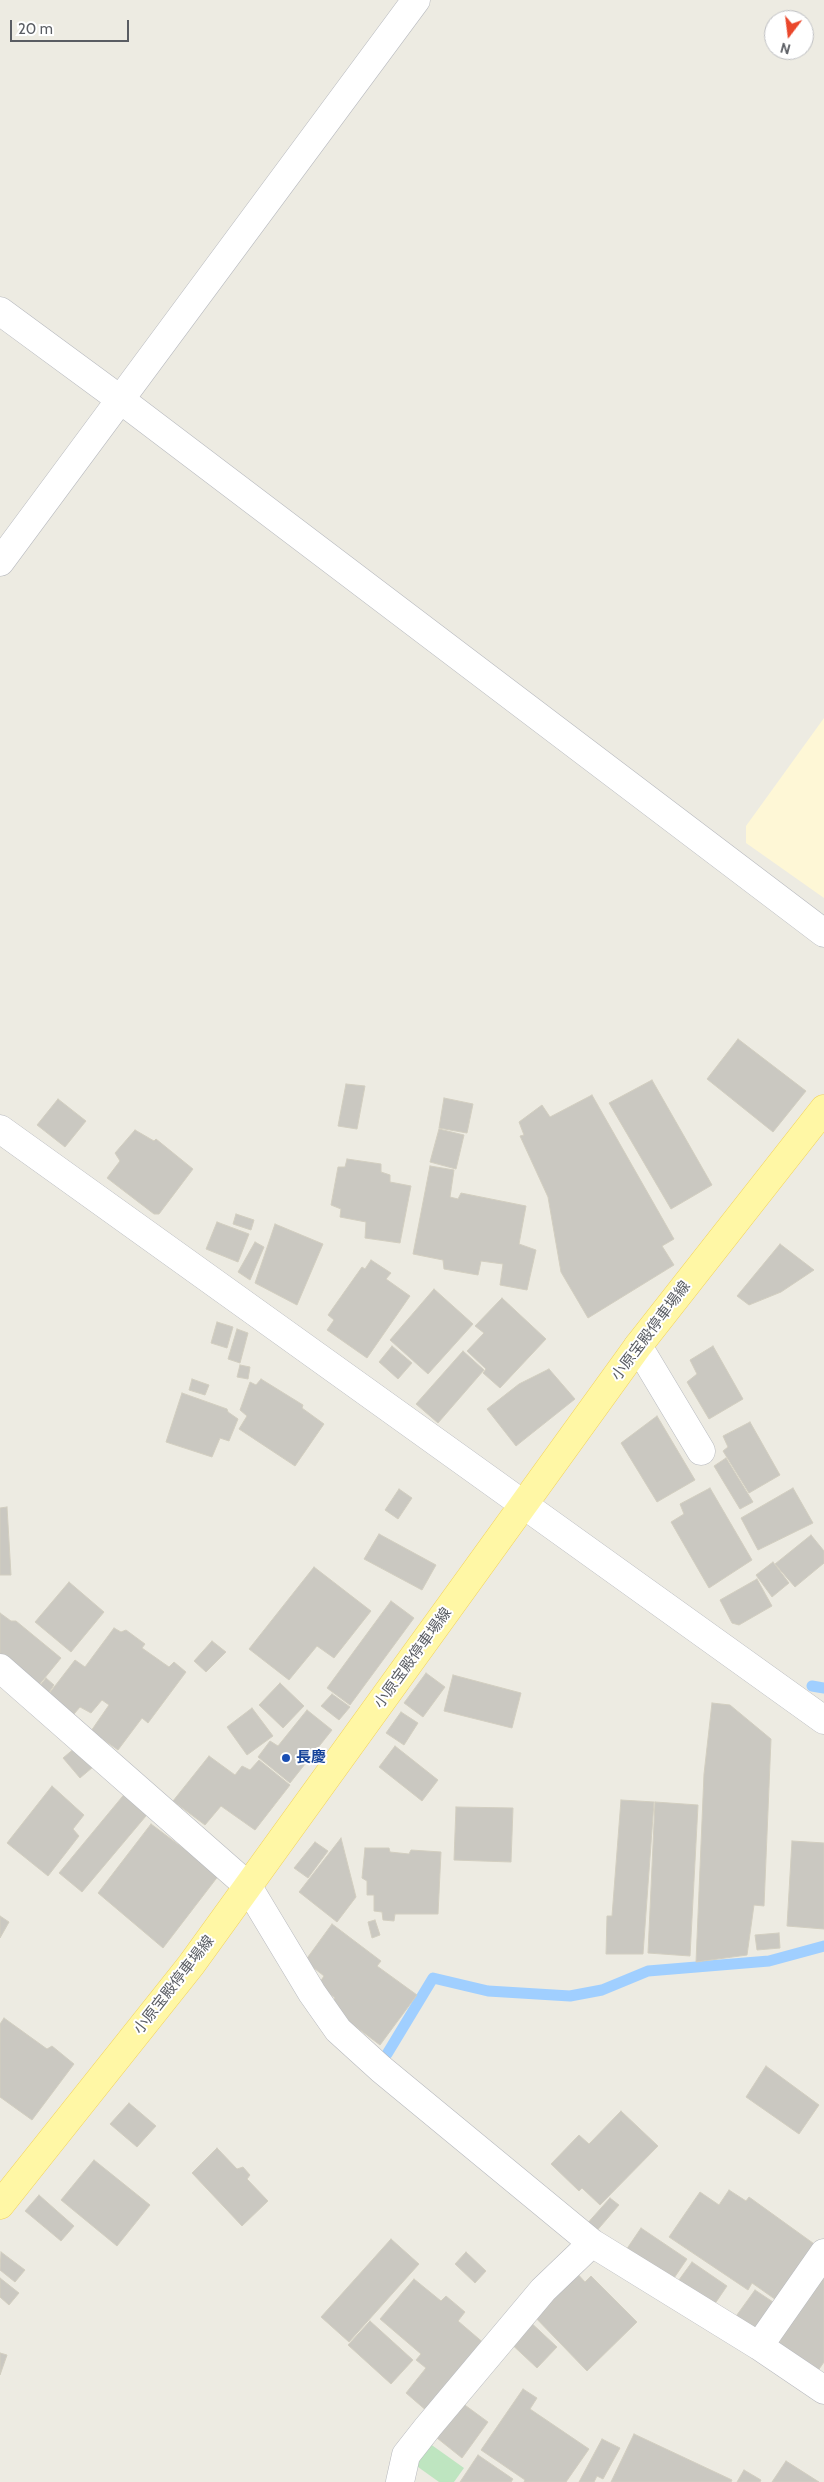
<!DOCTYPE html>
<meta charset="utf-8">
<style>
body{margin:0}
#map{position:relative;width:824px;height:2482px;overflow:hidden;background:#edebe2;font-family:Cabin,sans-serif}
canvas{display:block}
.north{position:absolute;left:764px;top:10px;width:50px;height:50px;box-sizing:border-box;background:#fff;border:1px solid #bdbec1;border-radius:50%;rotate:195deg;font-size:14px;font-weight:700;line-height:20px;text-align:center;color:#5a5d63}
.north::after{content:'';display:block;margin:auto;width:18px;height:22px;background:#ea472b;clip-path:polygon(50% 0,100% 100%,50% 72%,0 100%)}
.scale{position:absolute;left:10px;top:20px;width:119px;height:22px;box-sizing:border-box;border:2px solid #5a5d63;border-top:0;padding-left:6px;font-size:15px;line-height:18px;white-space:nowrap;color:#5a5d63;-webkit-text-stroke:4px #fff;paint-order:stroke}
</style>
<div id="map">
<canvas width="824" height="2482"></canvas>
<div class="north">N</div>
<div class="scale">20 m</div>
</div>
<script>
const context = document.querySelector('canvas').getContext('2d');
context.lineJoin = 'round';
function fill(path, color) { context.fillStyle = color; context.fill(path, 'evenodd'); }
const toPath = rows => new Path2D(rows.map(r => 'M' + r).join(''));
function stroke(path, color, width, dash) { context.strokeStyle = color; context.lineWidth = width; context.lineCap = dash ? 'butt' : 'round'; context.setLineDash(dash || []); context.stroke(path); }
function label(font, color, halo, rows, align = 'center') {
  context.font = font + ' Cabin,"Noto Sans JP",sans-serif'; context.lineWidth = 4; context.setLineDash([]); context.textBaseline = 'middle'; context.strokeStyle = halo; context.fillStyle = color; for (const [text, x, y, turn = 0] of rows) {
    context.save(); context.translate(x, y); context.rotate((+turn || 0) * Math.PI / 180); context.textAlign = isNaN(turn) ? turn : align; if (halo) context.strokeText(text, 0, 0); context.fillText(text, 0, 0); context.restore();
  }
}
fill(toPath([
 [824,718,824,898,746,843,746,826]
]), '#fef7d6');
fill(toPath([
 [426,2441,464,2468,454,2482,439,2482,411,2462]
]), '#bee5c0');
stroke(toPath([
 [812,1686,824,1688],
 [387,2054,433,1978,488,1991,570,1996,602,1990,648,1971,769,1961,824,1946]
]), '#a0cfff', 11);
const building = toPath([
 [738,1039,806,1091,773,1132,707,1079,738,1039],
 [652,1080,712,1185,671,1209,609,1103,652,1080],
 [346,1084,365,1086,357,1129,338,1126,346,1084],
 [592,1095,674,1239,662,1246,674,1265,588,1318,561,1272,548,1197,520,1136,524,1135,519,1122,542,1105,550,1117,592,1095],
 [444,1098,473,1104,467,1133,439,1128,444,1098],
 [58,1099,86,1121,65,1147,37,1125,58,1099],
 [439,1129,464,1135,456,1169,430,1162,439,1129],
 [135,1130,154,1141,156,1139,193,1169,159,1214,154,1214,107,1178,120,1161,115,1153,135,1130],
 [347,1159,381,1164,381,1172,390,1175,390,1182,411,1186,400,1243,365,1238,366,1222,340,1217,341,1209,331,1205,338,1167,345,1167,347,1159],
 [430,1166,454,1170,450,1197,458,1199,461,1193,526,1206,519,1244,536,1250,527,1290,500,1285,503,1264,481,1261,478,1275,444,1269,443,1260,413,1254,430,1166],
 [236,1214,254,1220,251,1230,233,1224,236,1214],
 [217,1222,249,1234,238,1262,206,1249,217,1222],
 [275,1224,323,1244,297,1305,255,1283,275,1224],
 [255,1242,264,1247,250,1280,238,1272,255,1242],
 [780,1244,814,1270,781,1292,749,1305,737,1296,780,1244],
 [371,1260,391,1273,386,1279,410,1296,367,1358,327,1330,334,1320,328,1315,362,1267,365,1269,371,1260],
 [434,1289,473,1324,428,1374,390,1340,434,1289],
 [502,1298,546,1339,500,1388,483,1373,486,1369,467,1351,484,1333,475,1326,502,1298],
 [217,1322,233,1327,227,1348,211,1343,217,1322],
 [237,1329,248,1333,240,1363,228,1359,237,1329],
 [392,1346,412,1363,398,1379,379,1362,392,1346],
 [713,1346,743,1399,709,1419,687,1382,697,1374,690,1360,713,1346],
 [463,1351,484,1370,438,1423,416,1404,463,1351],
 [240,1365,250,1367,248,1379,237,1377,240,1365],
 [549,1369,575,1399,516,1446,487,1409,519,1384,549,1369],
 [192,1379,209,1385,205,1395,189,1390,192,1379],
 [261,1379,303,1405,302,1408,324,1424,295,1466,239,1429,247,1416,240,1410,250,1382,256,1385,261,1379],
 [182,1393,227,1409,228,1412,238,1419,229,1441,220,1438,212,1457,166,1442,182,1393],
 [657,1416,695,1480,657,1502,621,1443,657,1416],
 [750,1422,780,1475,749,1493,723,1451,728,1447,723,1436,750,1422],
 [726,1458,753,1502,740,1509,714,1466,726,1458],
 [710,1488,752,1560,709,1588,671,1522,684,1514,680,1504,710,1488],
 [793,1488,813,1523,758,1550,741,1518,793,1488],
 [399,1489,412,1498,398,1519,385,1510,399,1489],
 [7,1507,11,1575,0,1575,0,1508,7,1507],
 [379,1534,436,1565,422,1590,364,1559,379,1534],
 [811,1535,824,1551,824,1563,795,1587,775,1564,811,1535],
 [773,1562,789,1583,772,1597,756,1575,773,1562],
 [314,1567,371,1611,334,1658,317,1646,289,1680,249,1649,314,1567],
 [757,1579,772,1606,739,1625,732,1623,720,1600,757,1579],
 [69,1582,104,1612,71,1652,35,1622,69,1582],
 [391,1601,414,1618,350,1705,327,1688,391,1601],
 [0,1613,11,1621,16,1621,61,1658,39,1685,0,1653,0,1613],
 [114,1628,121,1632,126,1630,145,1644,142,1648,169,1667,174,1662,186,1672,148,1723,142,1718,118,1750,91,1731,109,1705,102,1700,91,1713,80,1707,74,1714,48,1695,75,1660,85,1667,114,1628],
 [212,1641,226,1652,206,1672,194,1661,212,1641],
 [426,1673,445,1687,423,1717,404,1703,426,1673],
 [453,1675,521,1693,512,1728,444,1711,453,1675],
 [46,1678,54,1685,48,1694,39,1687,46,1678],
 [280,1683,304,1706,283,1728,259,1705,280,1683],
 [332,1694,350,1707,339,1720,321,1706,332,1694],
 [712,1703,730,1705,771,1739,764,1906,754,1905,747,1955,696,1962,704,1774,712,1703],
 [252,1708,273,1736,247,1755,227,1727,252,1708],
 [307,1710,332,1730,290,1783,258,1757,270,1741,278,1746,307,1710],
 [401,1712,418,1723,404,1745,386,1733,401,1712],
 [395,1746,438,1780,422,1801,379,1767,395,1746],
 [76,1747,93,1767,80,1778,63,1758,76,1747],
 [209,1756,235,1775,242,1766,250,1770,259,1760,290,1785,255,1830,221,1806,205,1825,173,1801,209,1756],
 [52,1786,84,1815,73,1829,79,1836,48,1876,7,1843,52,1786],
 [127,1791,151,1810,82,1892,59,1873,127,1791],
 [621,1800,654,1802,643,1954,606,1954,607,1916,612,1916,621,1800],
 [655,1802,698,1805,690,1956,648,1953,655,1802],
 [456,1807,513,1808,511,1862,454,1860,456,1807],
 [151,1824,219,1875,163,1948,98,1893,151,1824],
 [341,1838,356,1897,337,1922,299,1892,341,1838],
 [792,1841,824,1843,824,1929,787,1926,792,1841],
 [315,1842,328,1851,308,1878,294,1868,315,1842],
 [365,1848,389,1848,390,1852,409,1854,411,1850,441,1852,438,1914,395,1914,394,1921,383,1920,382,1912,374,1911,374,1895,367,1895,367,1881,362,1878,365,1848],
 [0,1916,9,1922,0,1938,0,1916],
 [375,1920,380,1935,372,1938,368,1922,375,1920],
 [332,1924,381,1961,377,1966,417,1995,380,2045,339,2014,330,2004,335,1998,318,1985,324,1976,305,1961,332,1924],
 [779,1933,780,1948,757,1950,755,1935,779,1933],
 [4,2018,47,2049,52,2046,74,2064,32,2120,0,2097,0,2024,4,2018],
 [766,2066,819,2105,799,2134,746,2097,766,2066],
 [129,2103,156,2126,137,2147,110,2124,129,2103],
 [621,2111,658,2146,600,2205,582,2188,579,2191,551,2164,579,2135,589,2144,621,2111],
 [217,2148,237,2169,243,2167,250,2175,247,2179,268,2201,242,2226,192,2173,217,2148],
 [94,2160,150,2205,117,2246,61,2200,94,2160],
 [729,2190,746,2201,749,2197,817,2246,779,2302,752,2283,748,2290,669,2237,700,2192,719,2205,729,2190],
 [39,2195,74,2226,61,2241,25,2211,39,2195],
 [610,2198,619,2205,594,2234,585,2226,610,2198],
 [641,2228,687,2259,670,2284,624,2253,641,2228],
 [391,2239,419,2264,349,2342,321,2317,391,2239],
 [1,2252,25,2270,15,2282,0,2270,1,2252],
 [466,2252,486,2271,475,2283,455,2264,466,2252],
 [824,2261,824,2362,815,2375,775,2348,781,2340,772,2334,824,2261],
 [692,2262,727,2286,712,2308,676,2284,692,2262],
 [575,2271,585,2282,591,2276,637,2322,587,2371,531,2313,575,2271],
 [0,2278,19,2293,9,2305,0,2297,0,2278],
 [414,2279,441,2301,446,2296,465,2312,458,2321,486,2345,428,2412,406,2393,426,2368,416,2360,421,2354,380,2319,414,2279],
 [755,2290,779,2306,759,2336,734,2319,755,2290],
 [526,2318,557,2347,537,2368,506,2339,526,2318],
 [370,2321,413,2360,391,2384,348,2345,370,2321],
 [0,2353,7,2355,0,2375,0,2353],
 [523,2389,537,2398,530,2409,589,2449,566,2482,524,2482,525,2480,481,2450,523,2389],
 [458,2400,488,2422,462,2458,432,2434,458,2400],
 [634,2434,732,2480,731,2482,611,2482,634,2434],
 [602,2439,620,2448,603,2479,597,2476,594,2482,579,2482,602,2439],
 [478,2455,513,2479,511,2482,460,2482,478,2455],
 [786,2461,819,2482,772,2482,786,2461],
 [744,2470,761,2480,760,2482,737,2482,744,2470]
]);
fill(building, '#cac8c1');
stroke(building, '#d2cec0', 1);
const minor = toPath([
 [0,311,121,400,824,933],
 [0,562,416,0],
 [0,1129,824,1720],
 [638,1346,701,1451],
 [0,1668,247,1885,312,1993,338,2030,381,2069,592,2243,759,2346,824,2390],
 [759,2346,824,2253],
 [400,2482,406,2455,428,2427,543,2290,592,2243]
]);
const major = toPath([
 [0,2205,191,1965,638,1346,824,1109]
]);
stroke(minor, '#b7b9be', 29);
stroke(major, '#f2d156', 29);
stroke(minor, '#fff', 28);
stroke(major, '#fff7a5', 28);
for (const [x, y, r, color] of [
 [286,1758,5,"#1a4fb4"]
]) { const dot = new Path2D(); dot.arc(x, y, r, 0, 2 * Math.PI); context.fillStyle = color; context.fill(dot); stroke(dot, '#fff', 2); }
label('15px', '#5a5d63', '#fff', [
 ["小原宝殿停車場線",651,1331,-53],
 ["小原宝殿停車場線",413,1658,-54],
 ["小原宝殿停車場線",174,1985,-52]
]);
label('bold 15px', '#164399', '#fff', [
 ["長慶",296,1758]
], 'left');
</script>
